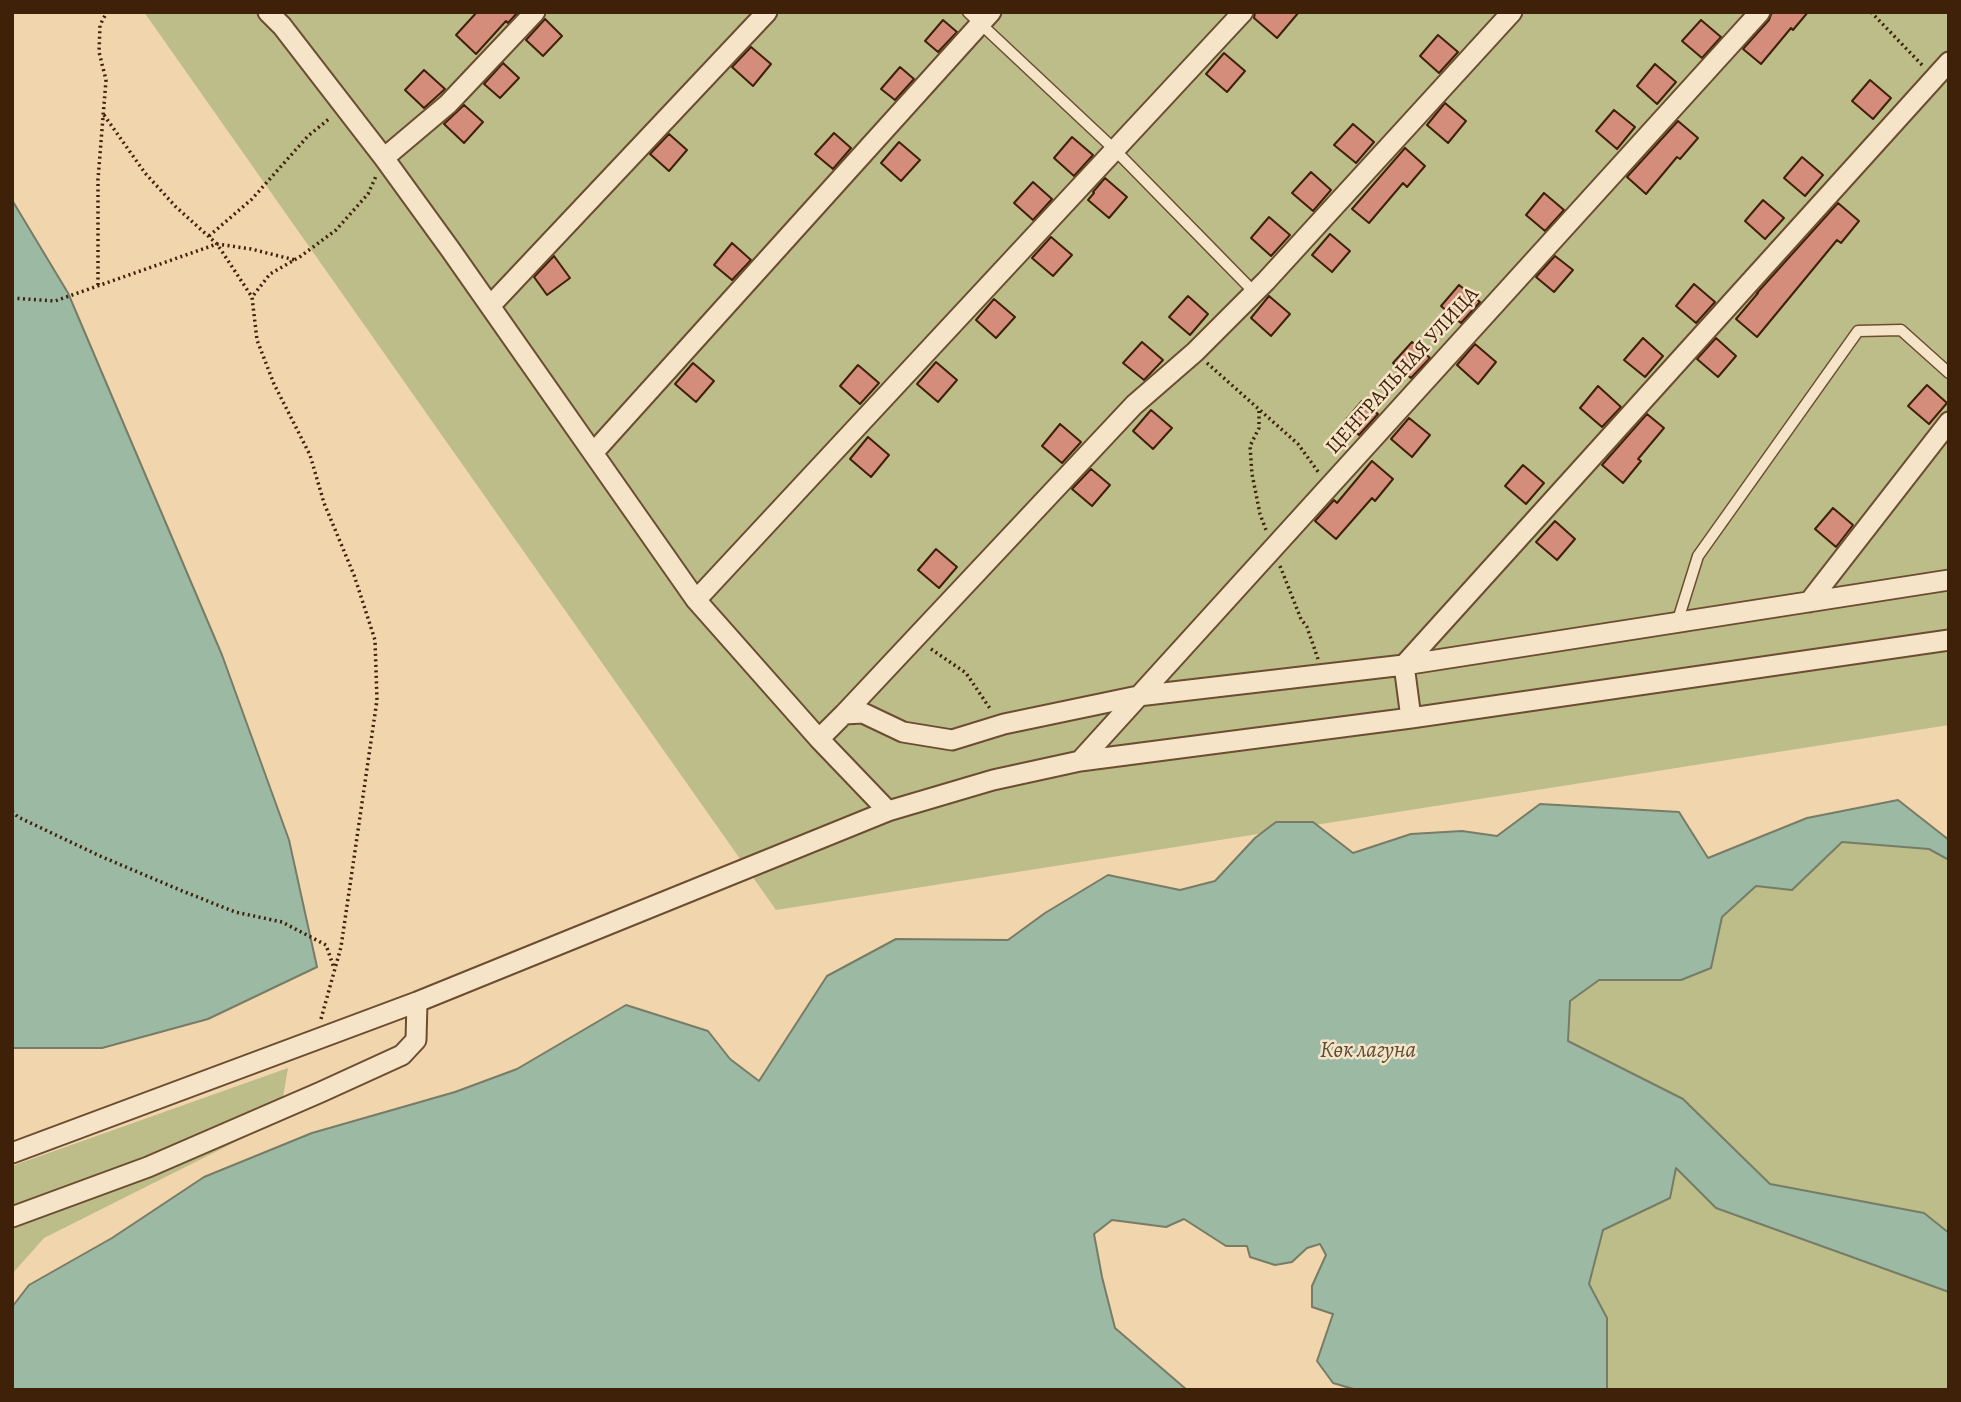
<!DOCTYPE html>
<meta charset="utf-8">
<style>
body{margin:0}
#map{position:relative;width:1961px;height:1402px;overflow:hidden;background:#f1d5ac;font-family:Alegreya,serif}
canvas{display:block}
.frame{position:absolute;inset:0;border:14px solid #3f2008;pointer-events:none}
</style>
<div id="map">
<canvas width="1961" height="1402"></canvas>
<div class="frame"></div>
</div>
<script>
const context = document.querySelector('canvas').getContext('2d');
context.lineJoin = 'round';
function fill(path, color) { context.fillStyle = color; context.fill(path, 'evenodd'); }
const toPath = rows => new Path2D(rows.map(r => 'M' + r).join(''));
function stroke(path, color, width, dash) { context.strokeStyle = color; context.lineWidth = width; context.lineCap = dash ? 'butt' : 'round'; context.setLineDash(dash || []); context.stroke(path); }
function label(font, color, halo, rows, align = 'center') {
  context.font = font + ' Alegreya,serif'; context.lineWidth = 5; context.setLineDash([]); context.textBaseline = 'middle'; context.strokeStyle = halo; context.fillStyle = color; for (const [text, x, y, turn = 0] of rows) {
    context.save(); context.translate(x, y); context.rotate((+turn || 0) * Math.PI / 180); context.textAlign = isNaN(turn) ? turn : align; if (halo) context.strokeText(text, 0, 0); context.fillText(text, 0, 0); context.restore();
  }
}
fill(toPath([
 [144,12,1949,12,1949,725,776,910],
 [1842,842,1929,849,1949,861,1949,1233,1924,1213,1770,1184,1683,1099,1568,1041,1570,1001,1599,979,1681,980,1711,968,1722,917,1756,886,1792,890],
 [288,1068,279,1120,44,1238,12,1274,12,1166],
 [1676,1167,1716,1208,1949,1292,1949,1390,1607,1390,1607,1318,1589,1284,1603,1229,1670,1198]
]), '#bcbd88');
const water = toPath([
 [12,200,68,293,222,655,289,840,317,967,208,1019,102,1048,12,1048,12,200],
 [1898,800,1949,840,1949,860,1929,849,1842,842,1792,890,1756,886,1722,917,1711,968,1681,980,1599,980,1570,1001,1568,1041,1683,1099,1770,1184,1924,1213,1949,1233,1949,1292,1716,1208,1676,1168,1670,1198,1603,1230,1589,1284,1607,1318,1607,1390,1357,1390,1333,1383,1317,1361,1333,1314,1312,1307,1312,1286,1326,1255,1320,1244,1307,1248,1292,1262,1275,1265,1250,1257,1247,1246,1226,1246,1184,1219,1166,1227,1112,1220,1094,1234,1102,1277,1115,1328,1187,1390,12,1390,12,1307,29,1285,112,1238,204,1177,312,1133,455,1092,517,1069,626,1005,708,1031,730,1059,759,1081,827,976,896,939,1008,940,1045,913,1108,875,1180,890,1215,881,1255,838,1276,822,1313,822,1353,853,1411,834,1462,831,1497,836,1540,804,1679,812,1708,858,1807,818,1898,800]
]);
fill(water, '#9cb9a4');
stroke(water, '#777c66', 2);
const building = toPath([
 [477,12,518,12,508,23,506,21,476,54,456,35,477,12],
 [1255,12,1299,12,1277,38,1254,18,1255,12],
 [1772,12,1808,12,1793,30,1791,28,1761,64,1743,49,1769,20,1772,12],
 [545,19,562,36,543,56,526,40,545,19],
 [943,20,957,32,938,52,925,41,943,20],
 [1701,20,1721,37,1702,58,1682,41,1701,20],
 [1438,35,1458,52,1439,73,1420,56,1438,35],
 [751,47,771,64,753,86,732,67,751,47],
 [1224,53,1245,71,1227,92,1206,74,1224,53],
 [503,63,519,78,500,98,484,84,503,63],
 [1655,64,1676,82,1657,104,1637,86,1655,64],
 [900,67,914,79,895,100,881,89,900,67],
 [424,70,445,89,424,108,405,90,424,70],
 [1870,80,1891,98,1873,119,1852,101,1870,80],
 [1445,103,1466,121,1448,143,1427,125,1445,103],
 [464,105,483,122,464,143,444,124,464,105],
 [1614,110,1635,127,1617,149,1596,131,1614,110],
 [1678,121,1698,138,1680,159,1677,157,1646,194,1627,177,1678,121],
 [1353,124,1374,142,1356,163,1334,145,1353,124],
 [834,133,851,148,833,169,815,154,834,133],
 [669,134,687,150,669,171,650,154,669,134],
 [1072,137,1093,155,1074,176,1054,158,1072,137],
 [899,142,920,160,901,181,881,163,899,142],
 [1405,148,1425,166,1407,187,1403,183,1369,223,1352,209,1405,148],
 [1802,157,1823,175,1805,196,1784,178,1802,157],
 [1311,172,1331,190,1313,211,1292,193,1311,172],
 [1105,178,1127,197,1109,218,1088,200,1094,193,1093,192,1105,178],
 [1033,182,1052,199,1033,220,1014,203,1033,182],
 [1544,193,1564,210,1545,231,1526,215,1544,193],
 [1763,200,1784,218,1765,239,1745,221,1763,200],
 [1838,203,1859,221,1841,243,1837,240,1757,337,1736,319,1758,293,1757,293,1838,203],
 [1269,217,1290,235,1271,256,1251,238,1269,217],
 [1330,234,1350,251,1332,272,1312,255,1330,234],
 [1051,237,1072,255,1053,276,1032,258,1051,237],
 [732,243,751,260,732,280,714,265,732,243],
 [554,256,570,278,547,295,534,277,554,256],
 [1555,256,1573,270,1554,292,1536,277,1555,256],
 [1694,284,1715,302,1696,323,1676,306,1694,284],
 [1459,285,1480,302,1461,323,1441,306,1459,285],
 [1188,296,1208,314,1190,335,1169,317,1188,296],
 [1269,296,1290,314,1271,336,1251,318,1269,296],
 [994,299,1015,317,996,338,976,320,994,299],
 [1643,338,1663,356,1645,377,1624,360,1643,338],
 [1716,338,1736,356,1718,377,1697,359,1716,338],
 [1142,342,1163,360,1144,380,1123,363,1142,342],
 [1412,342,1430,358,1411,378,1393,363,1412,342],
 [1475,344,1496,362,1478,384,1457,365,1475,344],
 [936,362,957,380,938,402,917,384,936,362],
 [693,363,714,381,696,402,675,384,693,363],
 [858,365,879,383,860,404,840,386,858,365],
 [1927,385,1947,403,1929,424,1908,406,1927,385],
 [1598,386,1621,407,1602,427,1580,408,1598,386],
 [1362,401,1378,414,1359,435,1344,422,1362,401],
 [1151,410,1172,428,1153,449,1133,431,1151,410],
 [1647,414,1664,428,1638,459,1641,461,1623,483,1602,465,1647,414],
 [1409,418,1430,435,1412,457,1391,439,1409,418],
 [1060,424,1081,442,1062,463,1042,446,1060,424],
 [868,437,889,455,871,477,850,459,868,437],
 [1372,461,1393,479,1375,501,1372,498,1336,539,1315,521,1334,500,1337,503,1372,461],
 [1523,465,1544,483,1526,504,1505,486,1523,465],
 [1091,469,1110,485,1092,506,1072,489,1091,469],
 [1833,508,1853,525,1836,547,1815,529,1833,508],
 [1555,521,1575,539,1557,560,1536,542,1555,521],
 [936,549,957,567,939,588,918,570,936,549]
]);
fill(building, '#d58d7b');
stroke(building, '#3f2008', 2);
const service = toPath([
 [968,12,1114,149,1254,292],
 [1677,623,1698,556,1858,331,1901,330,1949,373]
]);
const minor = toPath([
 [268,12,282,26,384,158,450,249,696,600,819,739,888,811],
 [384,158,448,104,535,12],
 [490,306,767,12],
 [593,453,991,12],
 [696,600,1243,12],
 [1809,602,1949,422],
 [844,714,863,713,903,732,952,740,1004,724,1138,696,1404,665,1949,580],
 [1411,718,1404,665,1949,62],
 [819,739,844,714,1134,405,1195,352,1266,281,1512,12],
 [1080,761,1760,12],
 [12,1153,417,1002,888,811,993,780,1080,761,1411,718,1949,640],
 [12,1217,148,1167,321,1092,402,1055,416,1040,417,1002]
]);
stroke(service, '#6c4d31', 13);
stroke(minor, '#6c4d31', 23);
stroke(toPath([
 [1871,12,1923,66],
 [104,115,145,173,176,207,217,244,252,297],
 [209,236,252,199,308,136,330,118],
 [98,285,98,179,106,80,99,52,100,25,107,12],
 [12,298,55,301,217,244,251,249,295,260],
 [1207,363,1298,444,1319,473],
 [1259,411,1259,428,1250,446,1252,474,1260,514,1266,530],
 [1280,566,1301,619,1307,627,1318,659],
 [931,649,966,673,991,710],
 [12,811,18,817,100,856,180,890,235,912,282,922,326,945,334,968],
 [321,1019,341,947,377,700,375,640,354,575,324,503,310,455,274,384,257,340,252,297,270,274,301,256,336,230,368,194,376,176]
]), '#3f2008', 3.5, [2, 3.5]);
stroke(service, '#f6e4c9', 10);
stroke(minor, '#f6e4c9', 19);
label('21px', '#3f2008', '#f6e4c9', [
 ["ЦЕНТРАЛЬНАЯ УЛИЦА",1403,371,-48]
]);
label('italic 23px', '#5b4e37', '#f6e4c9', [
 ["Көк лагуна",1368,1051]
]);
</script>
